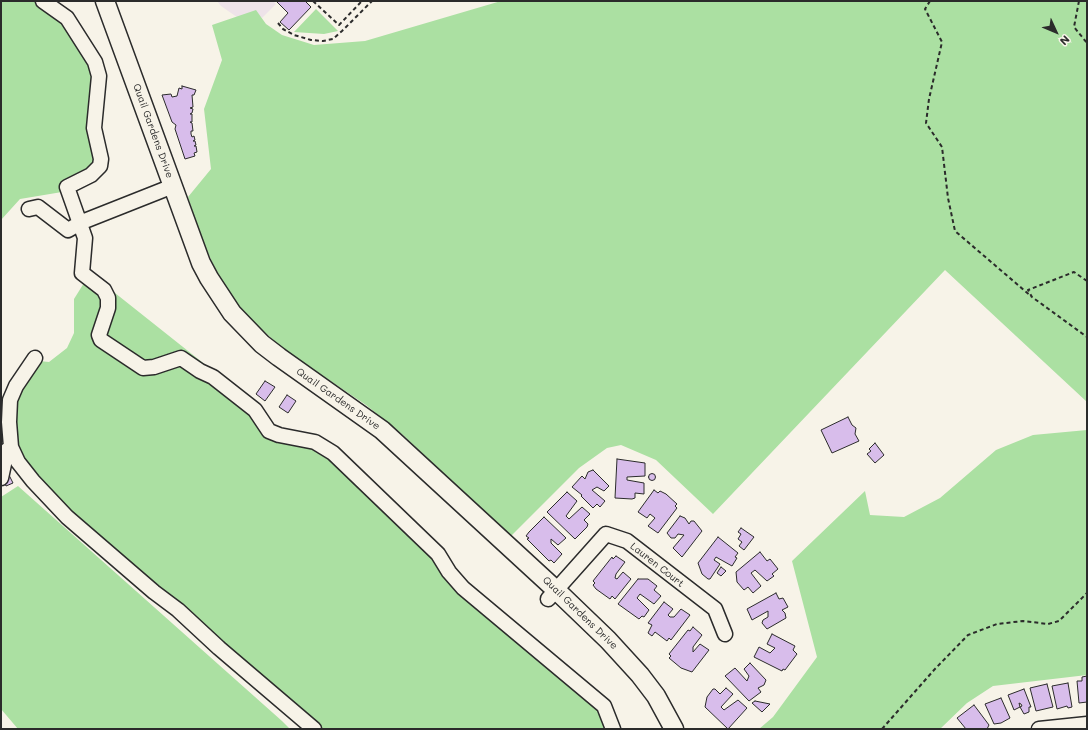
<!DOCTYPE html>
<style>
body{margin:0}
#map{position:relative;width:1088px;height:730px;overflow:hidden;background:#f7f3e8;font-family:Mali,sans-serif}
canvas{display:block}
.frame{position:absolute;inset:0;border:2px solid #2b2b2b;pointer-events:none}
.north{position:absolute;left:1036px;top:12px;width:40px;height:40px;-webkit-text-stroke:3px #f7f3e8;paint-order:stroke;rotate:134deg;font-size:11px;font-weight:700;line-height:16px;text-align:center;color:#2b2b2b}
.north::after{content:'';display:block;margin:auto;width:14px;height:18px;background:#2b2b2b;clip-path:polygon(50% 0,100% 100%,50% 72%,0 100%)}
</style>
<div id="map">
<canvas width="1088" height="730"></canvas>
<div class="frame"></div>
<div class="north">N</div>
</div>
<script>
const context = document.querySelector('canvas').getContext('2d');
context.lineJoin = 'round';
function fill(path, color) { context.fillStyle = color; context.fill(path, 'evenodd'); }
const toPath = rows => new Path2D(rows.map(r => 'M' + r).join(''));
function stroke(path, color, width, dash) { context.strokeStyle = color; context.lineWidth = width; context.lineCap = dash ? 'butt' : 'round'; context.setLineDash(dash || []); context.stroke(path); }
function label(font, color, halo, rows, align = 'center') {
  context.font = font + ' Mali,sans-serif'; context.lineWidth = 4; context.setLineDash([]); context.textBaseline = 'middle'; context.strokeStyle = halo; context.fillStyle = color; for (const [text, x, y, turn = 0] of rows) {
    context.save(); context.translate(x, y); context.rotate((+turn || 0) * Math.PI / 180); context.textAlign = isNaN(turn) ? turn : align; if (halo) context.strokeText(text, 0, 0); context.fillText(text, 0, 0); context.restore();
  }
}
fill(toPath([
 [217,1,273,1,276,4,262,18,255,12,244,22,221,6]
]), '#eee3e9');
fill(toPath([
 [1,1,39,1,63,17,93,63,98,162,62,192,20,199,1,220],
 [501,1,1087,1,1087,402,945,270,713,514,656,460,621,445,607,448,579,468,510,537,403,435,366,405,283,349,243,312,228,291,213,264,201,237,188,197,211,169,204,109,222,60,212,25,256,10,266,24,282,35,314,45,365,41],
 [316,9,338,31,324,34,294,32],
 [84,283,107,285,115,293,246,397,269,430,329,454,599,706,610,729,320,729,78,520,29,469,14,441,14,405,22,384,39,361,49,362,67,348,74,333,74,299],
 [1087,430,1087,675,993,686,967,703,940,729,759,729,773,717,817,657,792,561,865,491,870,515,904,517,940,498,996,450,1033,435],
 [18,486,282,721,290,729,18,729,1,709,1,497]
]), '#abe0a2');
const building = toPath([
 [276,1,305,1,311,7,289,30,280,22,288,13,276,1],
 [182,86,196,90,194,95,192,95,193,107,190,108,193,109,192,113,190,114,192,114,192,122,190,122,192,123,193,131,191,131,191,134,192,137,194,136,195,140,193,141,195,141,196,145,194,146,196,146,197,152,194,153,195,156,185,159,175,129,176,125,172,122,162,95,171,94,172,97,177,96,179,88,182,89,182,86],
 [265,381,275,387,265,401,256,394,265,381],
 [287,395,296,401,288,413,279,407,287,395],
 [848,417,852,425,856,428,855,434,859,441,832,453,821,430,848,417],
 [875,443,884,455,875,463,867,454,871,451,869,449,875,443],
 [617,459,645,463,645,476,627,477,627,480,644,483,644,494,635,493,635,498,632,499,615,498,617,459],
 [593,470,609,486,604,491,597,487,592,490,605,501,600,507,597,504,593,508,581,496,582,495,572,487,582,476,585,479,588,472,593,470],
 [8,473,13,483,6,486,2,476,8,473],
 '648.5 477a3.5 3.5 0 1 1 7 0a3.5 3.5 0 1 1-7 0Z',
 [654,490,658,493,660,491,666,494,677,504,675,506,677,508,658,533,648,526,655,518,650,514,647,518,638,512,654,490],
 [567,492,577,501,566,516,569,519,582,507,590,514,584,520,588,524,587,527,575,539,547,512,567,492],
 [680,516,685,518,689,524,691,521,694,521,702,531,682,557,673,548,684,535,678,534,675,538,671,538,667,533,680,516],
 [544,517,566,538,558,545,551,539,551,543,562,554,554,563,551,560,549,561,527,539,529,538,526,536,529,532,544,517],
 [741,528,754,537,744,550,739,546,742,542,738,539,741,534,738,532,741,528],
 [718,537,738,553,735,557,737,558,732,566,716,557,714,560,720,564,710,579,708,579,702,574,698,563,718,537],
 [760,552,767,561,770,559,778,569,772,574,774,576,767,581,755,570,751,573,761,586,753,593,748,587,744,590,737,582,736,572,760,552],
 [616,556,625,562,616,574,615,578,617,579,623,572,631,579,615,599,612,596,610,599,596,589,593,585,595,583,593,581,612,557,613,559,616,556],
 [721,567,726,571,721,576,717,573,721,567],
 [638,579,648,579,657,586,654,590,661,596,654,604,640,594,637,598,649,610,644,617,642,616,639,619,618,604,638,579],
 [776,593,779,599,783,598,788,607,782,610,785,613,786,618,767,629,762,623,763,620,768,617,768,611,752,620,747,609,776,593],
 [664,602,673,609,668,615,670,617,674,617,681,609,690,615,671,640,669,638,667,641,655,632,652,636,648,633,652,625,648,623,664,602],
 [693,627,702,635,693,647,693,652,700,644,709,650,692,672,681,668,669,658,671,656,669,654,688,630,690,631,693,627],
 [772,634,795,646,793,650,797,654,785,670,783,669,782,671,754,657,759,647,770,653,775,648,767,644,772,634],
 [750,663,766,680,764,685,758,688,761,692,749,701,725,676,735,668,747,681,749,676,744,669,750,663],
 [1087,676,1087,702,1079,703,1077,681,1082,681,1082,677,1087,676],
 [1068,683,1072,707,1068,708,1067,706,1057,709,1052,686,1068,683],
 [1047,684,1053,707,1036,711,1030,688,1047,684],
 [726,688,733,694,721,707,724,710,738,700,747,708,728,729,705,707,707,697,713,689,715,689,720,694,726,688],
 [1024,689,1031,707,1029,707,1029,712,1024,714,1020,707,1022,706,1021,704,1019,703,1020,707,1014,710,1008,695,1024,689],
 [1001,698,1010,718,1001,723,994,724,985,704,1001,698],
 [755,701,770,704,762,712,752,703,755,701],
 [974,705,989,725,987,729,966,729,957,718,974,705]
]);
fill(building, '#d8bdeb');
stroke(building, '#2b2b2b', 1);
const minor = toPath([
 [43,1,67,18,95,62,99,76,94,128,101,159,100,166,91,175,67,187,85,238,82,273,104,290,108,298,108,308,99,335,101,340,143,368,154,367,181,358,200,371,213,377,255,410,269,431,279,435,315,442,333,453,438,554,449,572,463,588,604,706,613,729],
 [29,209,38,207,68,230,82,222,173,186],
 [35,358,16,386,10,400,9,422,11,447,18,462,33,481,67,517,154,592,178,610,219,648,314,729],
 [1,478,7,450,11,447],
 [548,599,606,534,627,541,715,609,725,634],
 [1039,729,1087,724]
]);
const major = toPath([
 [105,1,201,263,209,278,232,313,262,344,279,357,382,430,556,590,608,640,640,675,656,696,674,729]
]);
stroke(minor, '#2b2b2b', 17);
stroke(major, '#2b2b2b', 21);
stroke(toPath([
 [313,1,339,25,362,1],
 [930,1,925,9,942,42,929,99,926,123,942,147,948,198,955,231,1032,297],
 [1079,1,1074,27,1087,43],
 [278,23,283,29,294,35,311,40,323,41,333,39,342,31,372,1],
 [1087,281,1074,272,1028,290,1032,297,1087,337],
 [882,729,934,670,968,635,997,624,1023,621,1048,624,1059,621,1087,593]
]), '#2b2b2b', 2, [4, 3]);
stroke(minor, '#f7f3e8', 14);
stroke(major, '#f7f3e8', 18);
label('10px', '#2b2b2b', '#f7f3e8', [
 ["Quail Gardens Drive",153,131,70],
 ["Quail Gardens Drive",338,399,35],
 ["Lauren Court",657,565,38],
 ["Quail Gardens Drive",580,613,44]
]);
</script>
